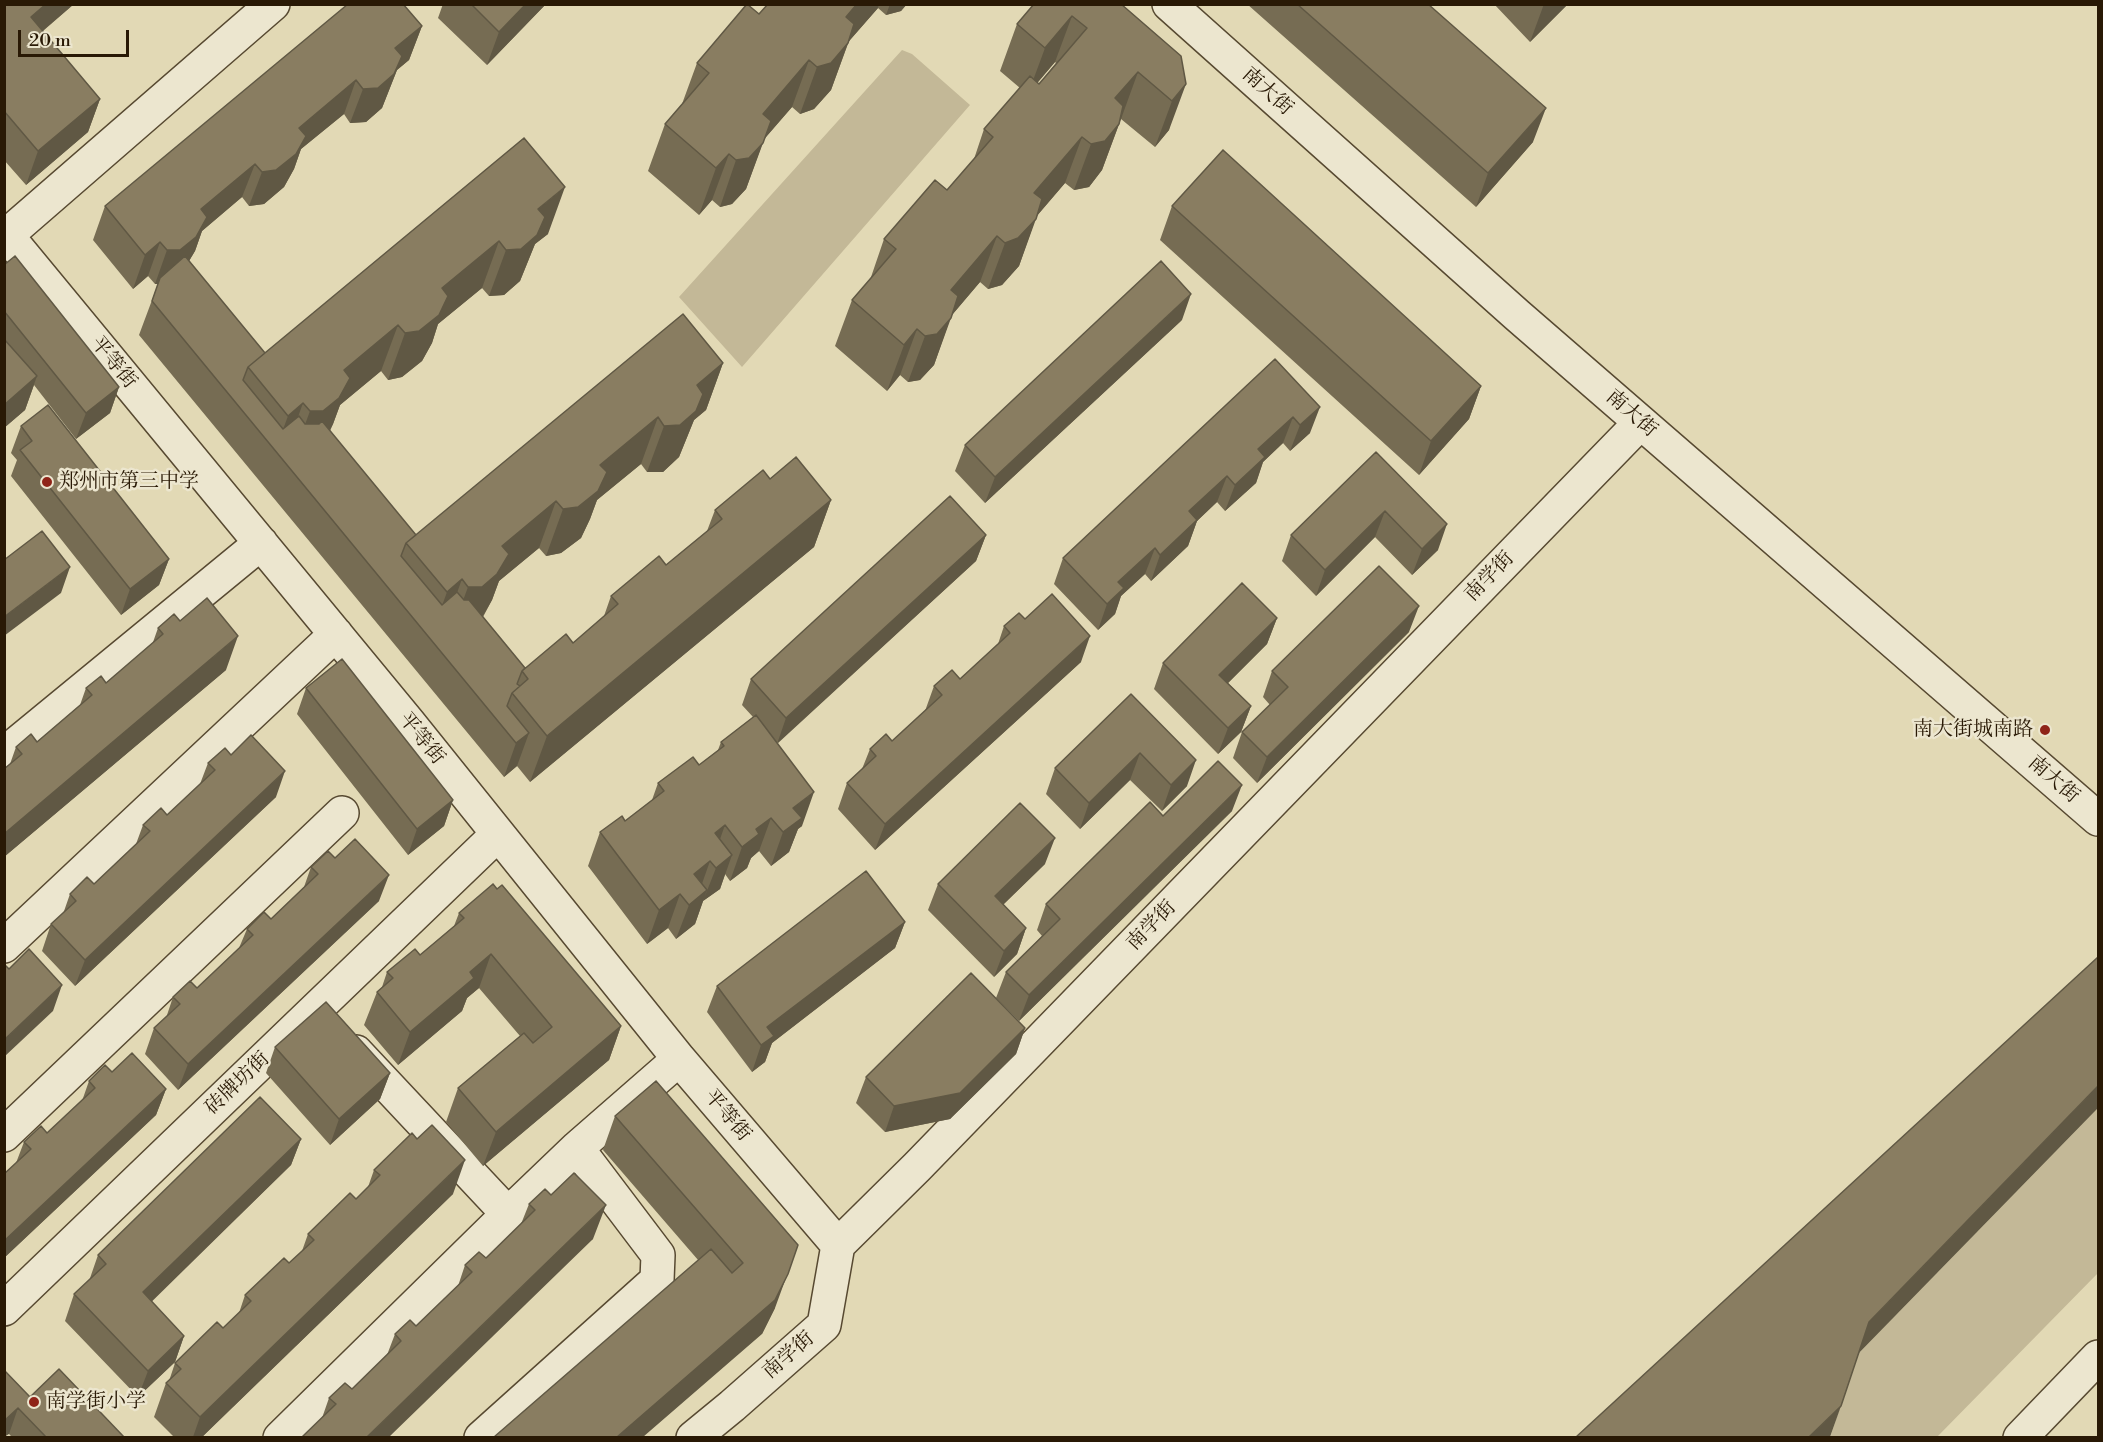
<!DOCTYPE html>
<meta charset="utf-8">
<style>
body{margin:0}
#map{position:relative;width:2103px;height:1442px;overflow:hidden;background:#e2d9b5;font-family:"Libre Bodoni",serif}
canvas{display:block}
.frame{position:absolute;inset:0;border:6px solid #291905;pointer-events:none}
.scale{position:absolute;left:18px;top:30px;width:111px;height:27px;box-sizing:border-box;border:3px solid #291905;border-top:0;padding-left:8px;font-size:18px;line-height:21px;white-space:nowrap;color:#291905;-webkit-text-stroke:4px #ece6cf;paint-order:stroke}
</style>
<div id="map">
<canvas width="2103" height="1442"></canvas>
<div class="frame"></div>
<div class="scale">20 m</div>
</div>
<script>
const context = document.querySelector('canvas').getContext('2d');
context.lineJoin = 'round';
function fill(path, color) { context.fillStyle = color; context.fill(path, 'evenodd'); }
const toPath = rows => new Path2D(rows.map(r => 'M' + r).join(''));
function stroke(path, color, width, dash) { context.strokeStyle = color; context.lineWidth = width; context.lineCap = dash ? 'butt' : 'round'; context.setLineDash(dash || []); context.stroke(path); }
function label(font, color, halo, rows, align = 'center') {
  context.font = font + ' "Libre Bodoni","Noto Serif SC",serif'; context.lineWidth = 5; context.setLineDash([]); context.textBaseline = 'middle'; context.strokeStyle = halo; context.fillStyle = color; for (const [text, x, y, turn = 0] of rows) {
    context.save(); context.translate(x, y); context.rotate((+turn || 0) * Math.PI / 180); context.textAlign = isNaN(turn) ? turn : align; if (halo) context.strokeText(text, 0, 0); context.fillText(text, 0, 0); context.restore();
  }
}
fill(toPath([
 [902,50,912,54,970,105,742,367,679,297],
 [2098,1108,2098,1273,1937,1437,1830,1438,1857,1355]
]), '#c3b897');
const minor = toPath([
 [1169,4,1517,315,2098,819],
 [4,232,409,723,679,1059,838,1245],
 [7,235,273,4],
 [4,754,261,543],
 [4,946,336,634],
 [356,1052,508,1214],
 [4,1135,342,813],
 [4,1309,498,834],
 [280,1438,508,1214,577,1148,679,1059],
 [481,1438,657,1280,658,1255,577,1148],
 [693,1438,732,1406,824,1325,838,1245,917,1167,1640,423],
 [2020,1438,2098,1357]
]);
stroke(minor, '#574931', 36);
stroke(minor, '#ece6cf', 33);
fill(toPath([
 [4,4,74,4,43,31,100,99,88,132,26,185,4,160],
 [443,4,546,4,487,65,438,18],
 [768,4,907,4,901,11,886,15,878,8,849,41,831,90,814,109,800,114,792,107,764,139,746,189,732,204,720,207,712,200,699,215,648,171,665,124,682,104,697,63,759,14],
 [1121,4,1181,56,1169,130,1155,147,1121,119,1102,170,1089,187,1074,190,1065,183,1036,217,1019,266,1002,285,988,289,980,282,951,316,934,365,920,380,908,382,900,375,887,391,835,346,852,300,870,280,884,239,947,190,974,159,984,129,1020,88,1000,71,1017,24],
 [1055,62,1056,63,1039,84,1037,83],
 [1247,4,1428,4,1533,142,1476,207],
 [1494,4,1568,4,1530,42],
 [422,26,409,60,397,70,382,108,366,122,350,123,344,114,301,149,294,169,284,187,264,204,249,206,242,197,202,231,195,251,189,261,265,353,524,138,548,234,535,244,520,281,504,295,489,296,482,288,438,324,432,343,422,361,402,377,388,380,381,371,340,405,333,424,330,431,416,535,723,363,706,410,694,420,679,457,663,472,647,472,641,464,597,500,590,519,581,538,561,553,546,556,539,548,499,581,492,600,483,617,525,668,573,643,604,616,611,596,666,565,707,531,715,510,770,479,831,500,814,547,530,782,517,766,504,777,139,335,158,284,155,284,148,276,133,289,93,240,105,206],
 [1172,206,1481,386,1469,419,1419,475,1160,240],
 [4,265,119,387,110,413,76,439,34,385,25,410,4,428],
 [1182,320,985,503,955,471,965,445],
 [1275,359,1310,433,1290,451,1283,443,1263,462,1256,483,1225,511,1217,502,1197,521,1188,546,1151,581,1145,574,1121,596,1115,614,1098,630,1054,584,1063,558],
 [21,426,169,559,159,585,121,615,11,476,17,460,11,453],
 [1376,452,1438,550,1412,575,1375,537,1316,596,1282,561,1291,535],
 [986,535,976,561,777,743,802,826,798,829,789,852,771,866,759,851,751,858,747,868,730,881,725,874,720,889,703,901,695,924,676,939,668,928,647,944,588,866,600,832,625,821,652,800,658,783,699,765,718,750,721,742,753,717,742,705,751,679],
 [1277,618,1267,644,1228,683,1251,706,1241,732,1218,754,1154,689,1163,663],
 [1025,619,1081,662,875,850,838,809,847,783,862,769,870,749,892,741,925,711,934,686,960,679,998,644,1004,626],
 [180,621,226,670,4,857,4,769,10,764,16,747,37,742,80,705,86,688,106,683,152,645,158,628],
 [1409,632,1257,783,1233,758,1242,732,1270,705,1263,697,1272,671],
 [306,688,453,800,444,826,408,855,297,714],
 [1131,694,1187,786,1162,811,1130,780,1080,829,1046,794,1055,768],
 [231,755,276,797,75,986,42,951,51,924,63,914,70,894,94,884,136,844,143,825,167,815,200,784,208,763],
 [1232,811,1019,1021,996,998,1006,972,1042,936,1037,930,1046,904,1163,816],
 [1045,864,1003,905,1026,928,1017,954,994,977,928,910,938,884],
 [311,867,379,901,178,1090,145,1054,154,1028,166,1018,173,997,197,988,239,948,247,929,271,919,304,887],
 [459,913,621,1026,609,1060,483,1166,446,1122,458,1088,520,1036,479,988,467,998,462,1011,398,1065,364,1025,377,992,382,987,387,972,420,955,454,926],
 [905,922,895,948,772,1043,765,1062,752,1072,707,1012,717,986],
 [1025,1028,1016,1054,950,1119,885,1132,856,1103,866,1077],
 [275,1047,390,1073,380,1099,330,1145,266,1073],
 [112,1072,166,1089,156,1115,4,1258,4,1174,16,1163,24,1142,47,1133,82,1101,89,1081],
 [656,1081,775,1308,762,1334,603,1150,615,1116],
 [301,1139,291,1165,151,1301,184,1336,175,1362,138,1397,65,1321,74,1294,89,1281,98,1255],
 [374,1170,453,1194,202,1437,174,1437,154,1417,166,1383,169,1381,175,1363,223,1328,239,1313,245,1295,289,1263,302,1251,308,1234,356,1199,368,1187],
 [551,1195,593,1239,322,1418,329,1398,352,1389,387,1355,395,1334,416,1326,458,1286,465,1265,486,1258,521,1224,529,1204],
 [4,1370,30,1397,124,1437,12,1437,9,1434]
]), '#766c53');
fill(toPath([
 [46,4,74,4,19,51,31,17],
 [526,4,546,4,487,65,499,32],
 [857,4,879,4,878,8,830,63,848,43,831,90,814,109,800,114,817,67,846,17],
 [890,4,907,4,901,11,886,15],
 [1544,4,1568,4,1530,42],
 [1072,16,1055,62,1028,94,1045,48],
 [422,26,409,60,397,70,382,108,366,122,350,123,363,89,395,48],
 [809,60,792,107,748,158,763,143,746,189,732,204,720,207,736,160,763,114],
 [1138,72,1121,119,1101,142,1119,124,1102,170,1089,187,1074,190,1091,144,1115,98],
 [356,80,344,114,301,149,294,169,284,187,264,204,249,206,262,172,299,128],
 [1186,84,1169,130,1155,147,1172,101],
 [100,99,88,132,26,185,38,151],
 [1546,108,1533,142,1476,207,1488,173],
 [1082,137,1065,183,1017,239,1036,219,1019,266,1002,285,988,289,1005,243,1034,193],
 [729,154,712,200,699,215,716,168],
 [255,164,242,197,202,231,195,251,183,271,168,284,155,284,167,250,201,209],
 [565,187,548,234,535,244,520,281,504,295,489,296,506,250,538,209],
 [997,236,980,282,936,334,951,318,934,365,920,380,908,382,925,336,951,290],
 [499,241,482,288,438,324,432,343,422,361,402,377,388,380,405,333,442,288],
 [160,242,148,276,133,289,145,255],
 [1191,294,1182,320,985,503,995,477],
 [398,325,381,371,340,405,333,424,322,445,293,457,310,411,344,370],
 [917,329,900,375,887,391,904,345],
 [723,363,706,410,694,420,679,457,663,472,647,472,664,426,697,385],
 [37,376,25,410,4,428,4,405],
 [1481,386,1469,419,1419,475,1431,441],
 [119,387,110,413,76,439,86,413],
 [303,403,286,450,275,451,288,416],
 [1320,407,1310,433,1290,451,1300,425],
 [658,417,641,464,597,500,590,519,581,538,561,553,546,556,563,509,600,465],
 [1293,417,1283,443,1263,462,1256,483,1225,511,1235,485,1258,449],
 [1227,476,1217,502,1197,521,1188,546,1151,581,1160,555,1189,511],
 [831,500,814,547,530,782,547,736],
 [556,501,539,548,499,581,492,600,480,621,451,633,468,587,502,546],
 [1385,511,1375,537,1316,596,1325,570],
 [1447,524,1438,550,1412,575,1422,549],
 [986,535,976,561,777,744,786,718],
 [1155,548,1145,574,1121,596,1115,614,1098,630,1107,604,1118,582],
 [169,559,159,585,121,615,130,589],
 [70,567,61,593,4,636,4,617],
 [462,579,445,626,430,639,447,592],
 [1419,606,1409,632,1257,783,1267,757],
 [1277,618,1267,644,1210,701,1219,675],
 [238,636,226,670,4,857,4,834],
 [1090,636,1081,662,875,850,885,824],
 [1251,706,1241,732,1218,754,1228,728],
 [529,733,517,766,504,777,516,743],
 [1140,753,1130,780,1080,829,1089,803],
 [1196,760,1187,786,1162,811,1171,785],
 [285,771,276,797,75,986,85,960],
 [1242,785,1232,811,1019,1021,1029,995],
 [814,792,802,826,798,829,789,852,771,866,783,832,793,808],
 [453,800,444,826,408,855,417,829],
 [771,818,759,851,751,858,747,868,730,881,742,847,756,829],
 [725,825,713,859,715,833],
 [1055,838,1045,864,985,922,995,896],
 [732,855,720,889,703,901,716,868],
 [710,861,698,895,694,874],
 [389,875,379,901,178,1090,188,1064],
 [707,890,695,924,676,939,689,905],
 [680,894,668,928,647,944,659,910],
 [905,922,895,948,772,1043,765,1062,752,1072,767,1027],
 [1026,928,1017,954,994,977,1004,951],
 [491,954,479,988,467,998,462,1011,398,1065,410,1032,470,972],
 [62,985,53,1011,4,1057,4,1040],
 [621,1026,609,1060,483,1166,496,1132],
 [1025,1028,1016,1054,950,1119,885,1132,894,1106],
 [390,1073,380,1099,330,1145,339,1119],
 [2098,1086,2098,1108,1857,1355,1869,1322],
 [166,1089,156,1115,4,1258,4,1241],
 [301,1139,291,1165,134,1319,143,1292],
 [465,1160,453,1194,202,1437,193,1437,200,1417],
 [606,1205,593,1239,389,1437,367,1437],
 [798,1245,775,1308,762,1334,643,1437,617,1437],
 [184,1336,175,1362,138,1397,148,1371],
 [1841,1406,1830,1437,1809,1437],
 [18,1408,9,1434,4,1437,4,1421]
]), '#605844');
const building = toPath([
 [4,4,46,4,31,17,100,99,38,151,4,111,4,4],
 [348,4,403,4,422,26,395,48,402,56,394,74,378,88,363,89,356,80,299,128,306,136,296,154,276,170,262,172,255,164,201,209,207,217,196,237,180,250,167,250,160,242,145,255,105,206,348,4],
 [471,4,526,4,499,32,471,4],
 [747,4,759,14,768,4,857,4,846,17,854,24,848,43,831,63,817,67,809,60,763,114,771,121,763,143,749,158,736,160,729,154,716,168,665,124,709,73,697,63,747,4],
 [1034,4,1121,4,1181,56,1186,84,1172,101,1138,72,1115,98,1123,106,1119,124,1105,141,1091,144,1082,137,1034,193,1042,199,1036,219,1018,238,1005,243,997,236,951,290,958,296,951,318,937,334,925,336,917,329,904,345,852,300,896,249,884,239,935,180,947,190,993,137,984,129,1030,76,1039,84,1087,28,1072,16,1045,48,1017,24,1034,4],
 [1297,4,1428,4,1546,108,1488,173,1297,4],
 [524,138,565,187,538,209,545,217,537,235,521,249,506,250,499,241,442,288,448,296,439,315,419,331,405,333,398,325,344,370,350,378,339,398,323,411,310,411,303,403,288,416,248,367,524,138],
 [1223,150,1481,386,1431,441,1172,206,1223,150],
 [15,256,119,387,86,413,4,311,4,265,15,256],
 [185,256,265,353,248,367,243,380,283,429,299,416,305,424,319,424,322,421,416,535,406,543,401,556,442,605,457,592,464,600,469,600,525,668,522,671,517,684,520,686,512,693,507,706,529,733,516,743,152,301,160,278,185,256],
 [1161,261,1191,294,995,477,965,445,1161,261],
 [683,314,723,363,697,385,703,394,696,411,680,425,664,426,658,417,600,465,607,472,598,491,578,507,563,509,556,501,502,546,509,554,497,574,482,587,468,587,462,579,447,592,406,543,683,314],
 [4,339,37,376,4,405,4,339],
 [1275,359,1320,407,1300,425,1293,417,1258,449,1265,457,1235,485,1227,476,1189,511,1197,520,1160,555,1155,548,1118,582,1124,588,1107,604,1063,558,1275,359],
 [48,405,169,559,130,589,20,450,32,441,21,426,48,405],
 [1376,452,1447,524,1422,549,1385,511,1325,570,1291,535,1376,452],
 [796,457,831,500,547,736,512,693,528,679,522,671,566,634,573,643,618,604,611,596,659,556,666,565,722,519,715,510,763,470,770,479,796,457],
 [950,496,986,535,786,718,751,679,950,496],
 [42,531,70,567,4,617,4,560,42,531],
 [1379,566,1419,606,1267,757,1242,732,1288,687,1272,671,1379,566],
 [1242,583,1277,618,1219,675,1251,706,1228,728,1163,663,1242,583],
 [1052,594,1090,636,885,824,847,783,876,756,870,749,886,734,892,741,942,695,934,686,952,670,960,679,1010,633,1004,626,1019,613,1025,619,1052,594],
 [207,598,238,636,4,834,4,769,22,754,16,747,31,734,37,742,92,695,86,688,101,676,106,683,163,634,158,628,174,614,180,621,207,598],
 [342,659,453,800,417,829,306,688,342,659],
 [1131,694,1196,760,1171,785,1140,753,1089,803,1055,768,1131,694],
 [756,715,814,792,793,808,802,818,783,832,771,818,756,829,759,834,742,847,725,825,715,833,732,855,716,868,710,861,694,874,707,890,689,905,680,894,659,910,600,832,622,816,625,821,664,791,658,783,693,757,699,765,724,746,721,742,756,715],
 [251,735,285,771,85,960,51,924,76,901,70,894,87,877,94,884,150,831,143,825,161,808,167,815,215,770,208,763,225,748,231,755,251,735],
 [1218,761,1242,785,1029,995,1006,972,1060,919,1046,904,1150,802,1163,816,1218,761],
 [1020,803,1055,838,995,896,1026,928,1004,951,938,884,1020,803],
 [355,839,389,875,188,1064,154,1028,180,1004,173,997,190,981,197,988,253,935,247,929,264,912,271,919,318,874,311,867,328,851,335,858,355,839],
 [866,871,905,922,767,1027,774,1036,761,1045,717,986,866,871],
 [493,884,497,889,502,885,621,1026,496,1132,458,1088,524,1033,533,1043,552,1027,491,954,470,972,474,978,410,1032,377,992,393,978,387,972,415,949,420,955,464,918,459,913,493,884],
 [29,949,62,985,4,1040,4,964,9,969,29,949],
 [2098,957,2098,1086,1869,1322,1841,1406,1809,1437,1576,1437,2098,957],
 [971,973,1025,1028,960,1093,894,1106,866,1077,971,973],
 [326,1002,390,1073,339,1119,275,1047,326,1002],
 [132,1053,166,1089,4,1241,4,1174,31,1149,24,1142,41,1126,47,1133,95,1088,89,1081,105,1065,112,1072,132,1053],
 [656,1081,798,1245,788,1274,775,1300,617,1437,494,1437,711,1249,732,1273,743,1263,615,1116,656,1081],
 [260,1097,301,1139,143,1292,184,1336,148,1371,74,1294,106,1264,98,1255,260,1097],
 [432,1125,465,1160,200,1417,166,1383,181,1369,175,1363,217,1322,223,1328,251,1301,245,1295,284,1258,289,1263,314,1240,308,1234,350,1193,356,1199,380,1175,374,1170,412,1133,417,1139,432,1125],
 [574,1173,606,1205,367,1437,302,1437,336,1404,329,1398,345,1383,352,1389,401,1341,395,1334,410,1320,416,1326,472,1272,465,1265,479,1252,486,1258,535,1210,529,1204,545,1189,551,1195,574,1173],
 [59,1369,124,1437,46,1437,18,1408,4,1421,4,1370,30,1397,59,1369]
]);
fill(building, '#897d61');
stroke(building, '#605844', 1.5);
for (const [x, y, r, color] of [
 [47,482,6,"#8f2418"],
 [2045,730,6,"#8f2418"],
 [34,1402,6,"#8f2418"]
]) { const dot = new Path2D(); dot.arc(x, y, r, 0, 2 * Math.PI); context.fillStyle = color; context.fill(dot); stroke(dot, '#ece6cf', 2); }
label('20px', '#291905', '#ece6cf', [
 ["南大街",1267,92,42],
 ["平等街",113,363,51],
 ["南大街",1631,414,41],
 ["南学街",1490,577,-46],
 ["平等街",421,739,51],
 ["南大街",2053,780,41],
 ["南学街",1152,926,-46],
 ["砖牌坊街",238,1084,-44],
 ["平等街",727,1116,50],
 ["南学街",789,1356,-41]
]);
label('20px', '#291905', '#ece6cf', [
 ["郑州市第三中学",59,482],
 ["南大街城南路",2033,730,"right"],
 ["南学街小学",46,1402]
], 'left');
</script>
